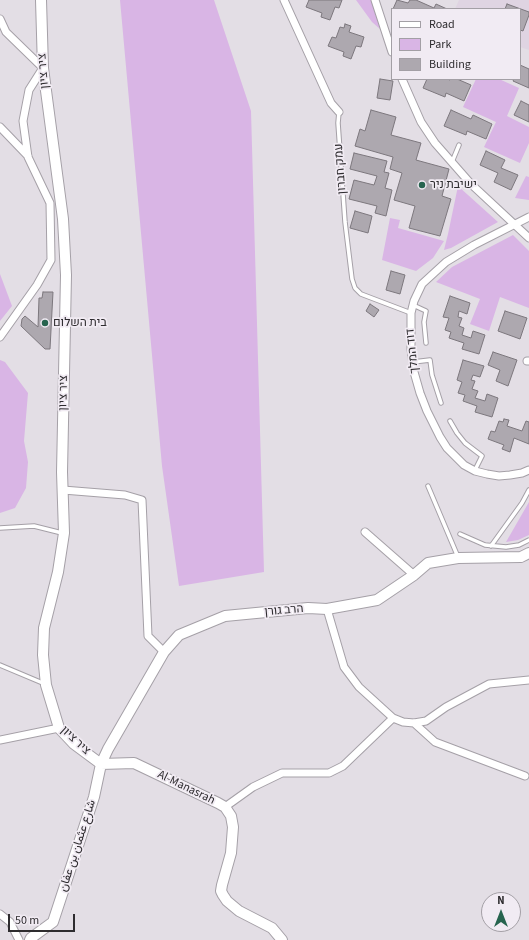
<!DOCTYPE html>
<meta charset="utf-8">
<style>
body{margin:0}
#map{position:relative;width:529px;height:940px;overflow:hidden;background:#e3dee5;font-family:"Source Sans 3",sans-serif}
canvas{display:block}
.legend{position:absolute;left:391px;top:8px;width:130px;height:72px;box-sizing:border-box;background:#f1ebf3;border:1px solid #a39fa5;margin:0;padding:5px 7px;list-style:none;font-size:12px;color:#2e2c2f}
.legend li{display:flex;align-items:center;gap:8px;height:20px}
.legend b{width:20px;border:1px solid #a39fa5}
.north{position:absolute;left:481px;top:892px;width:40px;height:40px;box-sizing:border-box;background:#f1ebf3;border:1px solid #a39fa5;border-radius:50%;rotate:0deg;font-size:11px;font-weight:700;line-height:16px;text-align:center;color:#2e2c2f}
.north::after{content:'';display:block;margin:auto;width:14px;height:18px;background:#27644f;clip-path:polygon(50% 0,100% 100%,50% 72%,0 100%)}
.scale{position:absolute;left:8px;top:914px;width:67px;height:18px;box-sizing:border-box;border:2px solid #2e2c2f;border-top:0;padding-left:5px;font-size:12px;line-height:14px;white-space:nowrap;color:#2e2c2f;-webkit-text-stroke:3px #f1ebf3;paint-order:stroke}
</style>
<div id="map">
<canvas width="529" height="940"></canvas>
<ul class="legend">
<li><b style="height:5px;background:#fff"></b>Road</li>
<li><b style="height:11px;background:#d9b5e5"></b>Park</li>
<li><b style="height:11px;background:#ada8af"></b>Building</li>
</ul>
<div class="north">N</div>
<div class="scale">50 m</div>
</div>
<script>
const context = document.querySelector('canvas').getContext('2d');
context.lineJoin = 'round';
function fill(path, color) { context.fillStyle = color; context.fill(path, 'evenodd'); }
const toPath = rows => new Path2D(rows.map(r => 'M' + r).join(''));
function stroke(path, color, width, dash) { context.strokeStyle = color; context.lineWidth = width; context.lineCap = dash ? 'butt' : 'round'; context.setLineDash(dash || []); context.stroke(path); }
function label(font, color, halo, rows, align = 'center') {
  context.font = font + ' "Source Sans 3",Vazirmatn,Heebo,sans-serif'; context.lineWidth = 3.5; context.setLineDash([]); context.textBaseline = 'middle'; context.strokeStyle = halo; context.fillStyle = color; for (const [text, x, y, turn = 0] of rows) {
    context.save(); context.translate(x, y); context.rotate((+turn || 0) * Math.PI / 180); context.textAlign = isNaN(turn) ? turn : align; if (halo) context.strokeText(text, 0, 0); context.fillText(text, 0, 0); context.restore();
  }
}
fill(toPath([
 [459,0,529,0,529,50,520,47,520,9,455,9]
]), '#dfd4e2');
fill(toPath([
 [120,0,214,0,251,111,264,572,179,586,162,466],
 [356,0,371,0,380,29,372,22],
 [476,79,499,79,519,88,507,116,529,127,529,143,520,163,484,147,496,122,463,107],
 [526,176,529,177,529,200,515,198],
 [458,186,498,222,451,248,444,250,448,234],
 [390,218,400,220,398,228,444,241,433,258,416,271,382,260],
 [513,235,529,251,529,308,500,297,489,331,470,324,480,299,436,282,452,267],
 [0,274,12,306,0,321],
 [0,360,5,362,28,393,24,441,28,462,26,488,15,508,0,513],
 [529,502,529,535,518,540,506,542]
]), '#d9b5e5');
const building = toPath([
 [309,0,342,0,339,8,335,7,330,20,321,17,322,13,306,7,309,0],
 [397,0,408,3,410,0,416,0,434,8,436,4,447,9,393,9,397,0],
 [507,4,529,12,529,15,523,31,520,30,520,9,505,9,507,4],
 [345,24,351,26,349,32,364,37,361,47,356,46,351,59,343,56,344,52,328,46,332,37,336,38,340,27,344,28,345,24],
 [520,65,529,69,529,88,513,81,514,79,520,79,520,65],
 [380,79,393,81,390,100,377,98,380,79],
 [427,79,447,79,450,80,450,79,457,79,471,85,464,101,446,93,445,97,423,88,427,79],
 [521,101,529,105,529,122,514,115,521,101],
 [371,110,396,117,391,135,421,143,416,160,449,169,442,196,451,199,440,236,409,228,415,206,394,200,402,173,390,169,393,157,355,146,360,129,365,131,371,110],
 [451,110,471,119,473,115,492,124,486,139,467,131,466,135,444,126,451,110],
 [486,151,505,160,501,168,518,175,511,190,494,182,498,173,480,165,486,151],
 [354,153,387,161,384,172,389,173,385,188,392,190,386,216,375,213,377,206,349,199,354,180,374,185,377,176,350,169,354,153],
 [355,211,372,216,368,233,350,228,355,211],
 [391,271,405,275,400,294,386,290,391,271],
 [43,292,53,292,50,349,45,349,21,326,22,319,25,316,38,327,39,298,42,298,43,292],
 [450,296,470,303,467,314,459,311,458,317,462,318,459,326,464,328,462,335,471,338,473,331,485,335,479,354,462,349,464,343,449,338,451,332,445,330,449,318,443,317,450,296],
 [370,304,379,310,374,317,366,311,370,304],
 [505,311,527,318,520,339,498,331,505,311],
 [493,352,517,360,508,386,496,381,500,370,488,365,493,352],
 [463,360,484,366,480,377,473,375,471,380,475,381,472,389,478,391,475,398,485,401,487,394,498,398,492,417,475,412,477,406,463,401,465,395,458,393,462,382,457,380,463,360],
 [504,419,509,420,507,426,522,431,526,421,529,422,529,444,514,438,510,452,502,449,504,445,488,439,491,431,495,432,499,421,503,422,504,419]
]);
fill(building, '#ada8af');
stroke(building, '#7c777d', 1);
const lane = toPath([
 [339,112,338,123,345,222,352,279,355,288,361,294,411,313],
 [452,162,459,145],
 [413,305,426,311,424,322,426,343],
 [413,362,430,360,432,375,441,403],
 [450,421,457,433,465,443,482,456,475,470],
 [428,486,458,557],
 [0,528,34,526,62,533],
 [460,534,485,545,506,547,519,545,529,540],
 [491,546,522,503,529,490],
 [0,665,45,684]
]);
const street = toPath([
 [284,0,331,103,339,112],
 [375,0,392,52],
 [0,19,6,32,43,68,29,90,23,121,28,157,50,203,51,260,37,285,0,337],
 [402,79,421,122,435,143,471,184,529,238],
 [0,127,28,156],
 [529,217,474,245,446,262,422,284,414,301,411,313,411,349,414,372,420,393,427,411,440,437,447,448,464,465,475,471,487,474,499,476,510,475,522,473,529,470],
 [527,361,529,361],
 [63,490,125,495,142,500,148,636,164,652],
 [365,532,414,575],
 [327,609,344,667,359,687,393,718,403,722,414,723,426,721,446,707,489,684,529,680],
 [414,723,435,742,525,776],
 [0,740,59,728],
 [225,807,253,787,282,773,329,773,343,766,393,718],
 [0,914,10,922,19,940]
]);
const secondary = toPath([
 [41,0,43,68,63,219,66,275,62,472,64,533,58,572,44,628,43,655,46,685,59,728,74,744,101,764],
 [101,764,134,763,218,803,225,807,231,816,233,827,231,853,222,885,221,891,223,895,227,901,239,911,272,928,282,940],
 [30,940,31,938,53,922,94,797,101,764,108,749,164,652,179,635,225,616,308,608,327,609,377,600,414,575,428,563,458,558,521,557,529,553]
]);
stroke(lane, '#a5a0a7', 5.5);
stroke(street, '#a5a0a7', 9);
stroke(secondary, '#a5a0a7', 12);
stroke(lane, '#fff', 3.5);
stroke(street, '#fff', 7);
stroke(secondary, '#fff', 10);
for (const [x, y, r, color] of [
 [422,185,4,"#27644f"],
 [45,323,4,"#27644f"]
]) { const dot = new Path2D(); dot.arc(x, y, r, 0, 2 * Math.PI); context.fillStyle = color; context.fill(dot); stroke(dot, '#f1ebf3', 1.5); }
label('12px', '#2e2c2f', '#f1ebf3', [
 ["ציר ציון",44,71,-95],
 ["עמק חברון",341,169,-94],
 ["דוד המלך",413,351,-96],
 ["ציר ציון",64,393,-89],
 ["הרב גורן",284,611,-5],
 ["ציר ציון",75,741,43],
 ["Al-Manasrah",186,788,26],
 ["شارع عثمان بن عفان",78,846,-72]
]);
label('12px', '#2e2c2f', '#f1ebf3', [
 ["ישיבת ניר",430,185],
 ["בית השלום",53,323]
], 'left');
</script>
